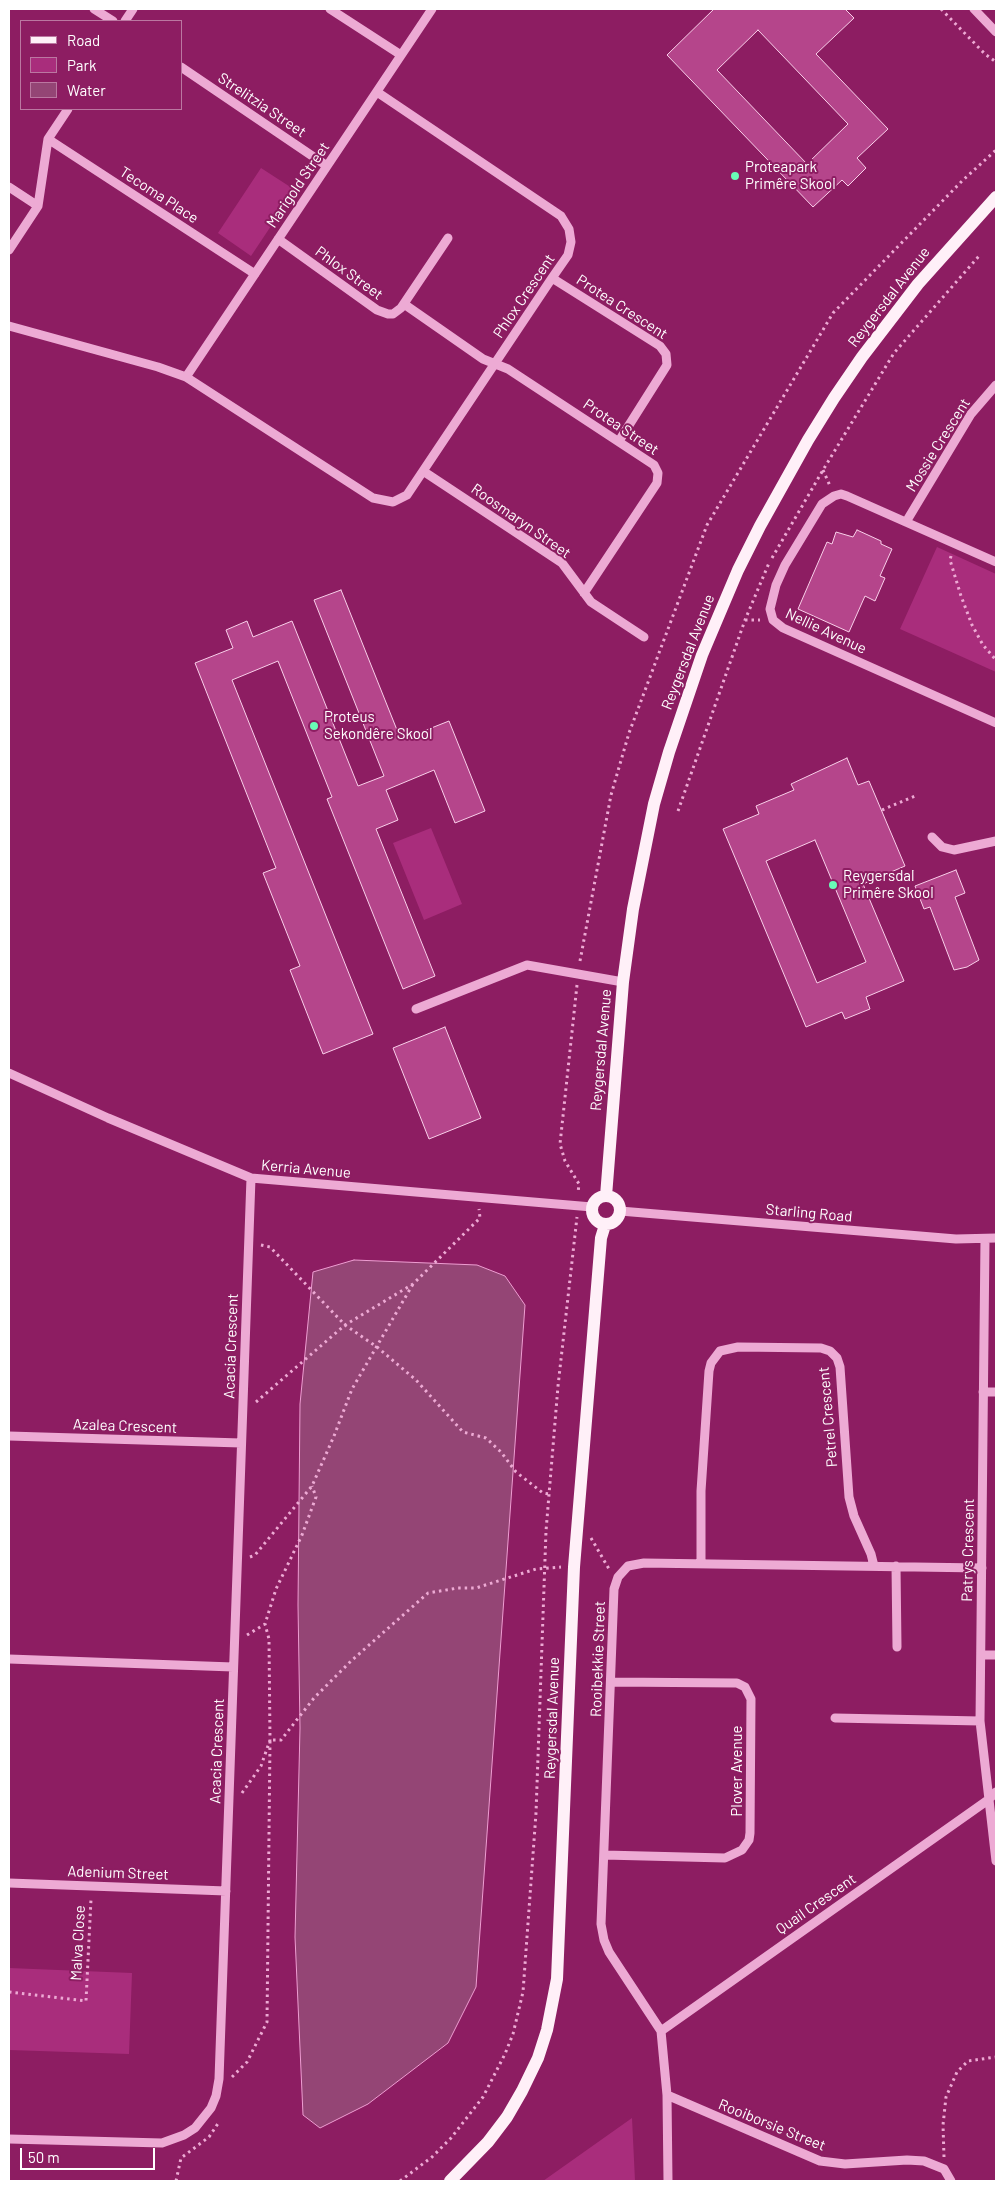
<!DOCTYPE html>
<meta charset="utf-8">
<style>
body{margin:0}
#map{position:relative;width:1005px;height:2190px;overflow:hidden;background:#8d1d62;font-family:Barlow,sans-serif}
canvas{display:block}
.frame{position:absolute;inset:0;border:10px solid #fff;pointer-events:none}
.legend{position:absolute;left:20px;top:20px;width:162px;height:90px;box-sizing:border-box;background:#8d1d62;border:1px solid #bb77a1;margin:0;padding:6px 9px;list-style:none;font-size:15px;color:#fff}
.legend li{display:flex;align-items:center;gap:10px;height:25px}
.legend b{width:25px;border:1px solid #bb77a1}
.scale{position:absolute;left:20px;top:2148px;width:135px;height:22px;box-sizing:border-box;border:2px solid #fff;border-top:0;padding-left:6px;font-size:15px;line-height:18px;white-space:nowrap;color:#fff;-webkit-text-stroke:4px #8d1d62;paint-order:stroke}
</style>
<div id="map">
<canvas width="1005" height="2190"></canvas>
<div class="frame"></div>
<ul class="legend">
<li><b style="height:6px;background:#fff0f8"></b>Road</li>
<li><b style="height:14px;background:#a92d7c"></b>Park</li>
<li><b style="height:14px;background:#944575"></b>Water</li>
</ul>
<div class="scale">50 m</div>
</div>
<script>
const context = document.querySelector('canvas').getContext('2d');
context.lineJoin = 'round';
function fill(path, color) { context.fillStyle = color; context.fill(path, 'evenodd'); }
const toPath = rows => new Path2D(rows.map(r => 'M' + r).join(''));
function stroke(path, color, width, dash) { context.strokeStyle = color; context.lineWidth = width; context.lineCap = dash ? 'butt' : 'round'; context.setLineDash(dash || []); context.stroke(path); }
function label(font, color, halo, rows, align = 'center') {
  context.font = font + ' Barlow,sans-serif'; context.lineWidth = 4; context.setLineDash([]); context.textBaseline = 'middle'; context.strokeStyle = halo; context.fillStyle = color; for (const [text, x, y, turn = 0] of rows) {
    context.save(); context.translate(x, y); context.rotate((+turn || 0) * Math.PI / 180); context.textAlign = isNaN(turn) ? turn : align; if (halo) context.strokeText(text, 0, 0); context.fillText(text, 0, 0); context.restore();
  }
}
fill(toPath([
 [261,168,295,190,251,256,218,233],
 [937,547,996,574,996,672,900,629],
 [431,828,462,904,424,920,393,843],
 [9,1968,132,1973,129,2054,9,2050],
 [632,2118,635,2181,543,2181]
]), '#a92d7c');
const water = toPath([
 [354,1260,477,1265,505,1276,525,1305,476,1987,448,2043,368,2104,320,2128,303,2115,295,1937,300,1728,298,1605,300,1404,313,1272,354,1260]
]);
fill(water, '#944575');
stroke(water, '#ee9ed2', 1);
const building = toPath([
 [714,9,845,9,854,18,816,54,888,129,857,158,866,168,848,186,842,180,813,207,667,55,714,9],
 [758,30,848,124,807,164,717,70,758,30],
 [857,530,881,541,881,544,892,549,880,576,885,578,875,601,865,596,849,632,798,609,827,542,832,544,836,532,853,537,857,530],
 [341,590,401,740,449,721,485,811,455,823,434,770,386,790,398,820,376,829,435,976,403,989,327,799,332,797,278,661,232,680,373,1034,323,1054,290,970,300,966,263,873,276,868,195,663,233,648,226,630,247,621,253,637,292,621,358,786,384,776,314,600,341,590],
 [847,758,858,785,869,781,905,866,863,884,904,981,866,997,870,1009,845,1019,842,1012,806,1027,723,829,759,814,756,806,794,790,791,784,847,758],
 [815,840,866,962,817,983,766,861,815,840],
 [956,870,965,893,955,897,979,960,967,967,954,970,930,907,924,909,915,886,956,870],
 [445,1027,481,1118,429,1139,393,1048,445,1027]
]);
fill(building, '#b5458b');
stroke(building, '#f9d0ea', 1);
stroke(toPath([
 [941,9,985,54,996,62],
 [823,470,830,486],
 [951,556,950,560,961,596,972,625,983,645,996,660],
 [772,558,823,470,894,353,979,256],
 [745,620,760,620],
 [882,810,915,796],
 [678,811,745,620,769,563],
 [580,961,611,795,629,733,707,525,833,313,962,181,996,150],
 [577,985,560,1144,565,1161,579,1184,578,1193],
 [261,1245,270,1247,345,1325,377,1347,416,1380,463,1432,486,1438,501,1452,516,1472,543,1493,549,1494],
 [256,1402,345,1325,413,1284,480,1218,479,1209],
 [591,1538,609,1569],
 [250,1557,255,1555,312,1486,334,1436,352,1389,413,1284],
 [247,1635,265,1624,276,1589,302,1535,316,1497,312,1486],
 [242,1793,261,1766,270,1740,269,1639,265,1624],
 [9,1992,86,2001,91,1899],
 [232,2077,247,2062,267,2022,270,1740,281,1740,314,1698,351,1661,428,1593,458,1588,476,1588,536,1569,561,1567],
 [944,2157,943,2125,946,2097,957,2072,968,2061,996,2057],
 [176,2181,181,2158,209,2137,219,2122],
 [400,2181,432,2157,451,2138,483,2097,505,2054,513,2034,523,1992,536,1813,546,1531,558,1386,577,1217]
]), '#edaad4', 3, [2.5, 4]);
stroke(toPath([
 [94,9,113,21],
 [330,9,401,55],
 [974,9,996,32],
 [125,21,133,9],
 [181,67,327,166],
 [48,139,255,274],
 [9,187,38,206],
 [278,239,377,310,388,314,393,314,401,308,448,238],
 [9,250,38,206,48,139,68,109],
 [552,278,660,346,666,354,667,365,619,441],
 [404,304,483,359,508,369,654,465,658,473,657,483,584,593],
 [9,326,158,367,186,377,432,9],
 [186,377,373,498,393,502,407,495,552,278,568,255,571,242,569,229,561,216,377,92],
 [423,471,562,563,591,602,644,637],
 [906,522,971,414,996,385],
 [996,562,847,496,841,494,834,496,822,504,785,565,776,585,770,609,773,620,783,628,996,723],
 [932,837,942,847,954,850,996,841],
 [416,1009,527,965,623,982],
 [9,1073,108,1118,251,1178,592,1207],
 [620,1211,956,1239,996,1238],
 [985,1239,980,1721,996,1861],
 [983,1392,996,1392],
 [9,1436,241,1443],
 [701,1564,701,1491,709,1371,711,1363,720,1351,738,1347,821,1348,830,1351,837,1358,840,1367,849,1497,854,1516,871,1554,874,1566],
 [896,1566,897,1647],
 [981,1655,996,1655],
 [9,1659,233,1667],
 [835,1718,980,1721],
 [604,1855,725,1858,742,1850,749,1840,750,1833,751,1699,745,1687,737,1683,611,1682],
 [9,1883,226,1891],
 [661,2031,988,1800,996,1792],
 [667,2095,820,2161,845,2164,907,2160,924,2161,944,2169,951,2181],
 [9,2139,162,2143,184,2135,195,2128,211,2108,216,2096,219,2079,251,1178],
 [668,2181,667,2095,661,2031,609,1952,604,1940,601,1924,614,1589,618,1577,628,1566,644,1563,982,1568]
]), '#edaad4', 9);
stroke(toPath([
 '592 1210a14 14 0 1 1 28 0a14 14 0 1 1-28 0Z',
 [606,1196,623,982,633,909,654,804,669,752,702,655,738,570,760,526,808,440,834,398,862,357,918,284,996,197],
 [450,2181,488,2142,507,2117,522,2091,538,2058,547,2030,557,1979,574,1567,601,1238,605,1225]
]), '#fff0f8', 12);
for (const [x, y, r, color] of [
 [735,176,5,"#69fcb7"],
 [314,726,5,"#69fcb7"],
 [833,885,5,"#69fcb7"]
]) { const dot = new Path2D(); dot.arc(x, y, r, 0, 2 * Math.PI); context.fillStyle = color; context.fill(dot); stroke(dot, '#8d1d62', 2); }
label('15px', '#fff', '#8d1d62', [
 ["Strelitzia Street",262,105,34],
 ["Marigold Street",298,185,-56],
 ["Tecoma Place",159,195,33],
 ["Phlox Street",349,273,36],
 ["Phlox Crescent",524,296,-56],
 ["Reygersdal Avenue",889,297,-52],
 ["Protea Crescent",622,307,33],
 ["Protea Street",621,427,34],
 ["Mossie Crescent",938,445,-58],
 ["Roosmaryn Street",521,521,35],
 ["Nellie Avenue",826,631,25],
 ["Reygersdal Avenue",688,652,-69],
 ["Reygersdal Avenue",601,1050,-85],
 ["Kerria Avenue",306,1169,5],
 ["Starling Road",809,1213,5],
 ["Acacia Crescent",231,1346,-88],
 ["Petrel Crescent",828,1417,-95],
 ["Azalea Crescent",125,1426,2],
 ["Patrys Crescent",968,1550,-89],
 ["Rooibekkie Street",598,1659,-88],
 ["Reygersdal Avenue",552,1718,-88],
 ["Acacia Crescent",217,1751,-88],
 ["Plover Avenue",737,1771,-90],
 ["Adenium Street",118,1873,2],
 ["Quail Crescent",816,1904,-35],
 ["Malva Close",78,1943,-87],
 ["Rooiborsie Street",772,2125,22]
]);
label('15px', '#fff', '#8d1d62', [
 ["Proteapark",745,167],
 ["Primêre Skool",745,184],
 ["Proteus",324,717],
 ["Sekondêre Skool",324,734],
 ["Reygersdal",843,876],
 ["Primêre Skool",843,893]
], 'left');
</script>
